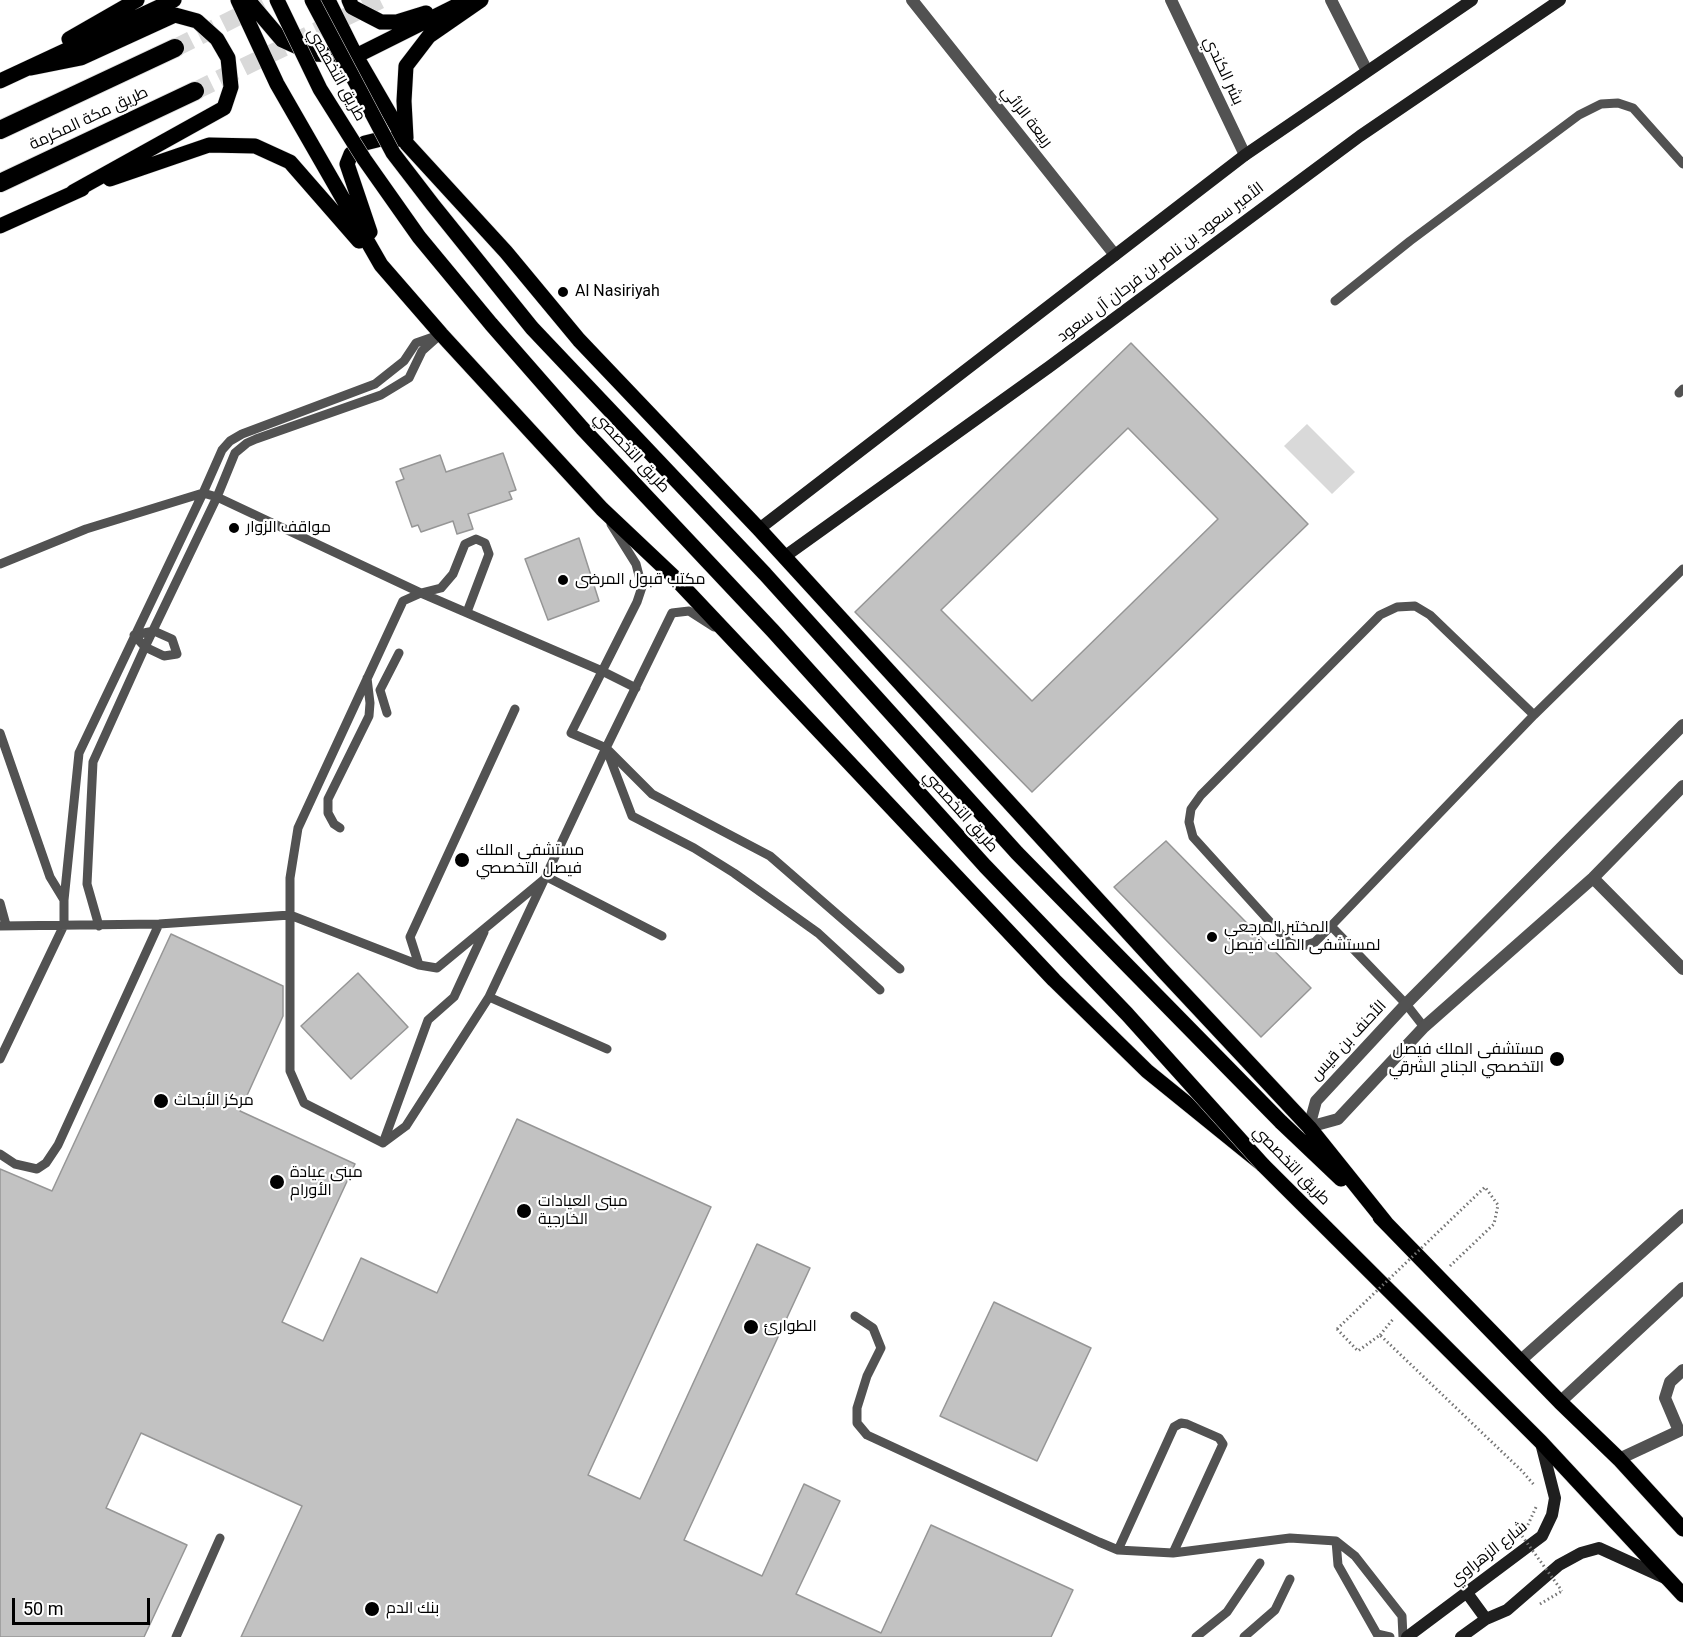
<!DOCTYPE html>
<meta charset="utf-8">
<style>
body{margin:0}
#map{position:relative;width:1683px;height:1637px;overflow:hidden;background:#fff;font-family:Roboto,sans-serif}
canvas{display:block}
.scale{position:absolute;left:12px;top:1598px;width:138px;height:27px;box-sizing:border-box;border:3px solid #000;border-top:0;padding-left:8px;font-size:18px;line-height:21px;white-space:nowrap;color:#000;-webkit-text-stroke:4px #fff;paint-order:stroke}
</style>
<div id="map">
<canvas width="1683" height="1637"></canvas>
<div class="scale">50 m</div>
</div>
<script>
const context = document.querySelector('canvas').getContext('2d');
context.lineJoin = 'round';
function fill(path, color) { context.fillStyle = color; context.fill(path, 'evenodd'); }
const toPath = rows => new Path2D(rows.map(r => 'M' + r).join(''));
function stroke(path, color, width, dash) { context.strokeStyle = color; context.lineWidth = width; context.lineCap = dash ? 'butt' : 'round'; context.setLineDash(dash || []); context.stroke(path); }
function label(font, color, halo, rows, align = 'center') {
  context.font = font + ' Roboto,Cairo,sans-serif'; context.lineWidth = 4.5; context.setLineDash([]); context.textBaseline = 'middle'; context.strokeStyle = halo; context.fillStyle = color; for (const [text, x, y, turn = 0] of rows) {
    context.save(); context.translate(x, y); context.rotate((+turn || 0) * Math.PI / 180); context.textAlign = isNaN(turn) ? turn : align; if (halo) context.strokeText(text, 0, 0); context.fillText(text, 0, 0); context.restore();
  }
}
fill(toPath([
 [1307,424,1355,472,1332,494,1284,446]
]), '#d9d9d9');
const building = toPath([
 [1131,343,1308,524,1032,792,855,612,1131,343],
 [1128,428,1218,519,1032,701,941,610,1128,428],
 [503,453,516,490,509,492,512,499,468,514,473,529,457,534,453,521,421,532,418,525,412,527,396,482,404,479,400,469,440,455,446,472,503,453],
 [579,538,599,601,548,620,525,559,579,538],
 [1166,841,1311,988,1261,1037,1114,887,1166,841],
 [171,934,283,986,283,1016,240,1111,355,1164,282,1322,323,1341,361,1258,437,1293,517,1119,711,1207,588,1475,640,1499,757,1244,810,1268,684,1540,762,1576,804,1484,840,1501,796,1594,881,1633,931,1525,1073,1590,1051,1637,241,1637,302,1506,141,1433,106,1508,187,1545,144,1637,0,1637,0,1169,52,1191,171,934],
 [358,973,408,1027,351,1079,301,1026,358,973],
 [994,1302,1091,1348,1037,1461,940,1416,994,1302]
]);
fill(building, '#c2c2c2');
stroke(building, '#969696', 1.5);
stroke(toPath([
 [175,48,271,0],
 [195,91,380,0]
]), '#d9d9d9', 18, [18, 9]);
const primary = toPath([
 [238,0,277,84,381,265,441,334,602,509,674,577,1054,980,1147,1071,1263,1165,1541,1442,1683,1595],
 [248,0,282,40,313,54,356,56,468,0],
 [328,0,356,56,407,144,506,252,579,340,759,529,1165,973,1309,1127,1386,1223],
 [349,0,352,7,381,22,397,22,426,13],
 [69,39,137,0],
 [31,68,81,58,175,15,197,21,217,39,228,58,231,87,224,108,73,192],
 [0,81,174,0],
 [406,138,404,101,406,66,429,36,481,0],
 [110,179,209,145,255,146,290,162,359,241],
 [0,226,82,189],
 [370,232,347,164,351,154,365,143,381,139,396,140],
 [1281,1122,1341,1179],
 [1380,1217,1560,1402,1619,1459,1683,1529]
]);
const highway = toPath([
 [0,130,175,48],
 [0,183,195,91]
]);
stroke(primary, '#dbdbdb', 16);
stroke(highway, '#dbdbdb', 20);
stroke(toPath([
 [1450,1266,1494,1224,1498,1205,1485,1187],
 [1337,1329,1358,1351,1380,1335,1522,1471,1535,1486],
 [1380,1335,1394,1318],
 [1526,1529,1537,1505],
 [1540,1604,1562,1591]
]), '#747474', 3, [1.5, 3]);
stroke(toPath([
 [1335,301,1410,241,1579,115,1601,104,1618,103,1633,108,1683,164],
 [1679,393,1683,389],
 [611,524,636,564,642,587,637,602,571,733,606,748,652,794,770,856,900,969],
 [0,564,86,529,203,493,222,450,230,441,242,434,375,384,404,361,416,343,436,336],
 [154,631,172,639,177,654,164,656,145,647,134,635,154,631],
 [387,713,380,690,399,653],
 [0,733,50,877,64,900],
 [608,753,632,816,694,848,734,873,818,933,880,990],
 [340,828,334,824,328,813,328,799,369,716,370,703,367,678],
 [0,903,6,925],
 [0,926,159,924,290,915,419,965,437,968,547,877,662,936],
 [99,926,87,884,93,762,145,647,217,497,235,453,247,443,256,439,381,395,409,378,422,351,441,334],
 [1331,926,1315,942,1303,946,1289,943,1193,837,1189,822,1191,809,1201,795,1380,615,1397,607,1415,606,1430,615,1534,715],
 [419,965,410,937,515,709],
 [489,997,607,1049],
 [1424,1027,1406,1004,1331,926,1534,715,1683,569],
 [0,1059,64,925,64,900,79,753,203,493,217,497,421,593,602,671,636,688],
 [383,1143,304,1103,290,1071,290,878,298,828,403,601,421,593,441,588,453,574,465,544,476,539,485,543,489,554,467,612],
 [383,1143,406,1126,489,997,606,748,672,613,689,611,714,627],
 [383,1143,428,1020,454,997,484,932],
 [0,1154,15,1164,37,1169,46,1163,58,1145,159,924],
 [855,1316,873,1328,881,1348,867,1376,857,1408,857,1423,867,1435,1099,1542,1118,1550,1173,1553,1290,1538,1336,1541],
 [1118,1550,1174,1427,1181,1423,1187,1424,1219,1438,1223,1444,1173,1553],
 [176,1637,220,1538],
 [1196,1637,1227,1612,1260,1563],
 [1244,1637,1275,1610,1290,1579],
 [1390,1637,1377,1634,1338,1565,1336,1541,1355,1556,1402,1616,1403,1637]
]), '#525252', 9);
stroke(toPath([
 [912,0,1115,255],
 [1171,0,1245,155],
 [1331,0,1367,71],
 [1683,725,1406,1004,1316,1101,1309,1127,1338,1119,1424,1027,1593,878,1683,786],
 [1593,878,1683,969],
 [1521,1360,1683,1215],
 [1560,1402,1683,1288],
 [1619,1459,1679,1431,1665,1398,1670,1382,1683,1370]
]), '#525252', 12);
stroke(toPath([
 [759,529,1245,155,1472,0],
 [784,557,1049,367,1360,136,1560,0],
 [1467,1593,1486,1619],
 [1407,1637,1542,1536,1552,1515,1555,1498,1541,1443],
 [1461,1637,1486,1619,1507,1610,1559,1565,1581,1553,1599,1548,1665,1578]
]), '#1f1f1f', 12);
stroke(primary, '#000', 15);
stroke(highway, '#000', 18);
const primaryBridge = toPath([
 [277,0,320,89,364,159,419,237,491,324,582,428,773,631,985,866,1127,1014,1263,1165],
 [312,0,393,153,433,205,532,328,765,574,1017,853,1281,1122]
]);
stroke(primaryBridge, '#dbdbdb', 16, []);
stroke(toPath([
 [1337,1329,1485,1187],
 [1522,1536,1562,1591]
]), '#747474', 3, [1.5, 3]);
stroke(primaryBridge, '#000', 15);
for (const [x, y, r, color] of [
 [563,292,6,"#000"],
 [234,528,6,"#000"],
 [563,580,6,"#000"],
 [462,860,8,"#000"],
 [1212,937,6,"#000"],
 [1557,1059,8,"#000"],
 [161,1101,8,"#000"],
 [277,1182,8,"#000"],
 [524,1211,8,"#000"],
 [751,1327,8,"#000"],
 [372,1609,8,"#000"]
]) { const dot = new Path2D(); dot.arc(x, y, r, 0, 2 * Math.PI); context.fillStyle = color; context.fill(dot); stroke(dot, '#fff', 2); }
label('16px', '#000', '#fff', [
 ["بشر الكندي",1223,71,65],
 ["طريق التخصصي",336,75,61],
 ["ربيعة الرائي",1026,117,52],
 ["طريق مكة المكرمة",89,119,-25],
 ["الأمير سعود بن ناصر بن فرحان آل سعود",1161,263,-37],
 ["طريق التخصصي",631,453,47],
 ["طريق التخصصي",960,812,48],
 ["الأحنف بن قيس",1349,1041,-47],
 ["طريق التخصصي",1291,1166,46],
 ["شارع الزهراوي",1489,1554,-38]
]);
label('16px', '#000', '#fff', [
 ["Al Nasiriyah",575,292],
 ["مواقف الزوار",246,528],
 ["مكتب قبول المرضى",575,580],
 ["مستشفى الملك",476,851],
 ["فيصل التخصصي",476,869],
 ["المختبر المرجعي",1224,928],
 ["لمستشفى الملك فيصل",1224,946],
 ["مستشفى الملك فيصل",1544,1050,"right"],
 ["التخصصي الجناح الشرقي",1544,1068,"right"],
 ["مركز الأبحاث",174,1101],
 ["مبنى عيادة",290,1173],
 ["الأورام",290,1191],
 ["مبنى العيادات",538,1202],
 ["الخارجية",538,1220],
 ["الطوارئ",764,1327],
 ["بنك الدم",386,1609]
], 'left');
</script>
